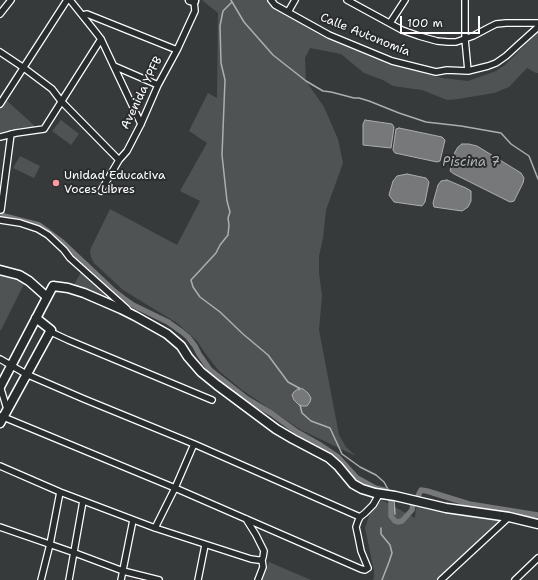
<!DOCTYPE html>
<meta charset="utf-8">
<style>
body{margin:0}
#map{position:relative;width:538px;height:580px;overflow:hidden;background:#373a3b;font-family:"Shantell Sans",sans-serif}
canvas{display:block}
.scale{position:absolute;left:400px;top:16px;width:80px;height:18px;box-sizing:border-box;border:2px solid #fff;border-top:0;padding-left:5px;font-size:12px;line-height:14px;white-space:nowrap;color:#fff;-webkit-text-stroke:3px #2a2d2e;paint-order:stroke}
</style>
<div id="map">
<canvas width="538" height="580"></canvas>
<div class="scale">100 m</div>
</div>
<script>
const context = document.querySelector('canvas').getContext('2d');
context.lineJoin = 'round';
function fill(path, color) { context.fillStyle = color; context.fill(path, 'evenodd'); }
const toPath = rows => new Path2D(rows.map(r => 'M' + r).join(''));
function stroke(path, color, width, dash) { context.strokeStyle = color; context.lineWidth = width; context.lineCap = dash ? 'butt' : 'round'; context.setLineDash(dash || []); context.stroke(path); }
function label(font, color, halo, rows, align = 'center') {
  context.font = font + ' "Shantell Sans",sans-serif'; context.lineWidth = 4; context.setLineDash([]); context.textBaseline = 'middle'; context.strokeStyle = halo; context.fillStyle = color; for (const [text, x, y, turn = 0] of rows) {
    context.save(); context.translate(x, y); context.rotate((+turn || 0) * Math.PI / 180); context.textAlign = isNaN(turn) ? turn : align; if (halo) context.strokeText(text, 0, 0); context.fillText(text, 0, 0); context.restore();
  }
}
fill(toPath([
 [202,0,274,0,272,5,318,34,388,64,442,78,468,81,496,71,505,65,538,32,538,73,536,73,527,68,509,87,494,93,458,99,447,100,422,90,393,86,383,80,364,73,341,54,310,48,305,58,306,81,324,107,338,139,343,163,326,210,323,238,319,256,319,273,322,296,319,330,339,435,346,447,356,456,301,430,242,390,219,371,205,353,197,341,177,323,123,290,94,263,91,257,90,250,110,209,177,245,200,201,180,191,207,143,189,131,208,93,217,98,218,13],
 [6,100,36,127,19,128,0,133,0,108],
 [61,120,79,134,71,145,52,131],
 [20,156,40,166,34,178,13,168],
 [81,272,117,307,74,285],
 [0,273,17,277,25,282,1,330,0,330],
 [382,500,415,518,416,508,421,505,504,518,436,580,372,580,374,579,374,571,365,528,370,513],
 [269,562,311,580,262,580]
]), '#505354');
const water = toPath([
 [365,120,392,124,394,127,391,148,363,145,363,124,365,120],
 [399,128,442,137,445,140,440,161,437,162,395,153,393,150,396,129,399,128],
 [462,144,469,144,477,146,521,173,524,178,523,183,514,201,510,202,454,174,450,171,455,152,458,147,462,144],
 [407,174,426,178,429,182,425,202,422,206,394,202,389,195,393,181,397,176,407,174],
 [447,180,466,188,471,191,471,201,468,207,462,211,434,207,433,203,438,185,441,181,447,180],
 [299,388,303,389,308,393,311,398,310,402,307,406,300,406,294,400,292,395,294,392,299,388]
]);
fill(water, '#767879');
stroke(water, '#adaeaf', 1);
stroke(toPath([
 [231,0,244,22,273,55,306,81,323,91,331,92,354,98,359,98,369,101,399,113,426,122,461,126,501,133,511,144,529,156,538,179],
 [232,2,223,11,220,26,221,63,225,80,222,155,227,201,230,212,228,218,229,225,228,235,220,245,216,253,191,280,193,287,200,297,220,312,243,334,268,355,288,382,299,388,299,390],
 [300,405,302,413,311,421,330,428,342,454,360,467,376,475,384,482,390,493],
 [393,498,394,501,395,514],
 [381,528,381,534,390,545,392,553,389,562,382,580]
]), '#adaeaf', 1.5);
stroke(toPath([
 [0,215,39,225,46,230,62,242,114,291,123,298,133,305,168,322,182,332,188,337,195,346,199,354,210,370,247,399,271,413,297,432,320,445,338,457,357,478,375,488,387,491,389,495,391,501,391,516,395,521,398,522,402,521,412,510,413,503],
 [418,496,421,490,427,491,469,504,538,515]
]), '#767879', 5.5);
const street = toPath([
 [70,0,94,30,101,39,141,124],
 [271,0,275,5,329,35,392,61,436,72,447,70,468,71,488,66,496,63,506,56,518,45,538,27],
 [347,0,402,30,419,36,437,41,448,42,456,42,473,36,490,27,496,24,506,23,538,23],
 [465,0,465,39,468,71],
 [288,12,295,0],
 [0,14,11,0],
 [83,15,87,14,177,50],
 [390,23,405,0],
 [0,52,24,68,52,89,61,101,119,160],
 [114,66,158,85],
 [0,104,67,0],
 [0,137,16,133,44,129,101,39],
 [101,191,119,160,127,151,141,124,158,85,177,50,195,11,194,1],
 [0,210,1,210,11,134],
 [0,220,20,223,38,229,48,235,64,250,70,258,127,309],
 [51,330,53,333,68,340,212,400],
 [0,359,26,374,84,399,194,444,360,517],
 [0,386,7,409],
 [1,416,175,488,361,569,365,570,368,568,361,551,358,536,356,527,358,521,360,517,365,513,373,505,380,493],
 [0,466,60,492,155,528,251,559,258,560,262,560,263,557,264,551,256,535,246,519],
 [0,527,75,553,123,571,159,580],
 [155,528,175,488,194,444],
 [41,580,50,544,60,492],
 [69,580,83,501],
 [121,580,133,520],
 [198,580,205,545],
 [258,580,263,567,262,560],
 [441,580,509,517],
 [515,580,538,558]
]);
const secondary = toPath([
 [190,0,194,1,194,0],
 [0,270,19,275,29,281,47,297],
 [0,387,53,286,68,288,84,293,121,309,135,316,167,334,181,346,188,357,201,372,217,385,276,429,293,439,329,458,338,466,353,484,362,489,375,493,395,496,446,508,509,517,538,524],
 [0,423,51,330,36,318]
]);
stroke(street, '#fff', 8);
stroke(secondary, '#fff', 11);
stroke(street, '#2a2d2e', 5.5);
stroke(secondary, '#2a2d2e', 8);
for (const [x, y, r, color] of [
 [56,183,4,"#ff9aa2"]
]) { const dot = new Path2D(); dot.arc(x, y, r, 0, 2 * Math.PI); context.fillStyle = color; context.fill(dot); stroke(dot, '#2a2d2e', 1.5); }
label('12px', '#fff', '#2a2d2e', [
 ["Calle Autonomía",365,35,22],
 ["Avenida YPFB",142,93,-64]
]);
label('12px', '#fff', '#2a2d2e', [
 ["Unidad Educativa",64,176],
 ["Voces Libres",64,190]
], 'left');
label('italic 13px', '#b4b5b5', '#2a2d2e', [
 ["Piscina 7",471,163]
]);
</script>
